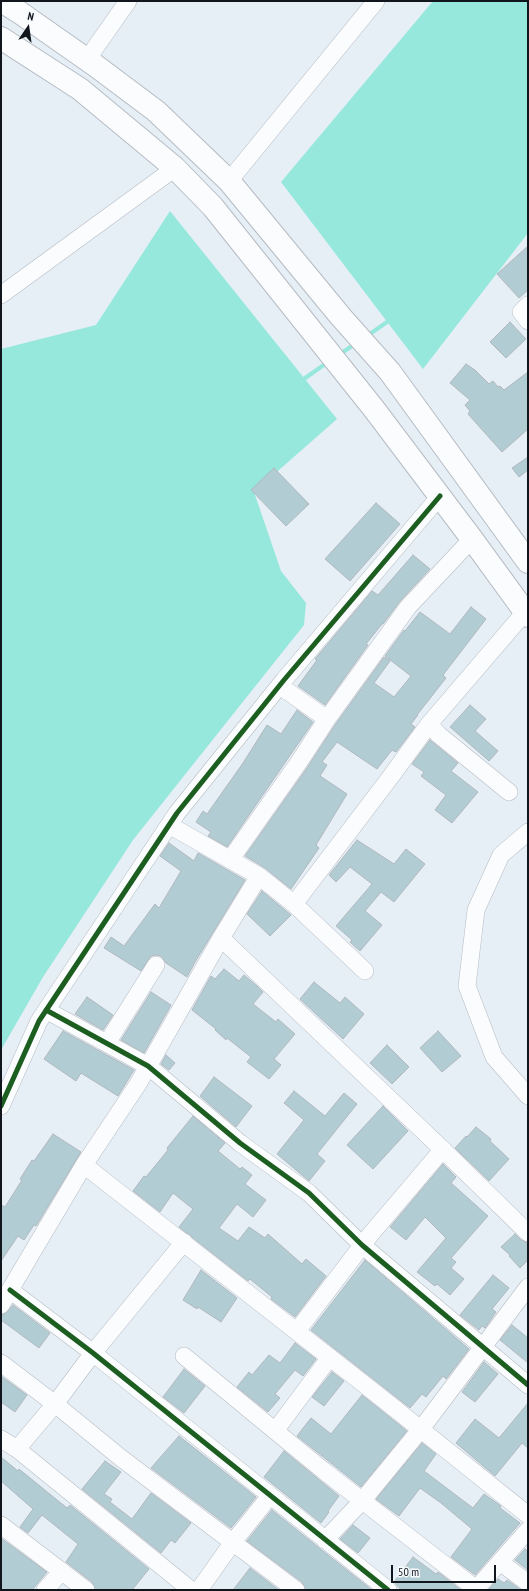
<!DOCTYPE html>
<style>
body{margin:0}
#map{position:relative;width:529px;height:1591px;overflow:hidden;background:#e6eef6;font-family:"PT Sans Narrow",sans-serif}
canvas{display:block}
.frame{position:absolute;inset:0;border:2px solid #10161c;pointer-events:none}
.north{position:absolute;left:8px;top:8px;width:40px;height:40px;-webkit-text-stroke:3px #f6fafd;paint-order:stroke;rotate:13deg;font-size:11px;font-weight:700;line-height:16px;text-align:center;color:#10161c}
.north::after{content:'';display:block;margin:auto;width:14px;height:18px;background:#10161c;clip-path:polygon(50% 0,100% 100%,50% 72%,0 100%)}
.scale{position:absolute;left:391px;top:1565px;width:105px;height:18px;box-sizing:border-box;border:2px solid #10161c;border-top:0;padding-left:5px;font-size:12px;line-height:14px;white-space:nowrap;color:#10161c;-webkit-text-stroke:3px #f6fafd;paint-order:stroke}
</style>
<div id="map">
<canvas width="529" height="1591"></canvas>
<div class="frame"></div>
<div class="north">N</div>
<div class="scale">50 m</div>
</div>
<script>
const context = document.querySelector('canvas').getContext('2d');
context.lineJoin = 'round';
function fill(path, color) { context.fillStyle = color; context.fill(path, 'evenodd'); }
const toPath = rows => new Path2D(rows.map(r => 'M' + r).join(''));
function stroke(path, color, width, dash) { context.strokeStyle = color; context.lineWidth = width; context.lineCap = dash ? 'butt' : 'round'; context.setLineDash(dash || []); context.stroke(path); }
fill(toPath([
 [433,1,528,1,528,233,423,369,281,182],
 [170,211,337,419,254,492,281,571,306,603,304,625,133,840,43,977,1,1050,1,349,96,325]
]), '#96e8dc');
stroke(toPath([
 [367,336,387,322],
 [339,355,356,343],
 [301,381,328,362]
]), '#96e8dc', 4);
const building = toPath([
 [528,246,528,290,519,298,497,274,528,246],
 [510,322,526,339,506,358,490,342,510,322],
 [466,364,475,370,489,384,493,381,498,387,500,386,504,390,528,372,528,429,502,452,468,414,470,411,465,405,470,400,450,383,466,364],
 [528,457,528,470,519,477,512,468,528,457],
 [274,468,309,504,286,526,251,490,274,468],
 [376,503,400,524,350,581,325,559,376,503],
 [413,555,430,569,401,600,383,624,382,624,366,644,368,645,325,705,298,686,317,660,315,659,372,591,378,595,413,555],
 [471,607,486,619,443,675,446,678,417,715,418,715,411,724,415,727,396,752,392,750,377,769,337,742,322,762,327,765,320,776,347,794,316,845,319,848,291,889,265,868,245,856,307,768,335,725,384,657,390,661,374,683,394,697,411,676,385,656,404,630,405,631,420,612,450,634,471,607],
 [470,705,486,719,475,731,498,751,489,761,450,727,470,705],
 [297,710,313,722,227,847,208,836,211,832,196,822,203,811,207,814,243,763,267,725,281,734,297,710],
 [430,740,458,763,451,771,478,792,452,823,435,810,446,795,421,776,424,772,412,764,430,740],
 [357,840,394,864,406,849,425,864,394,902,381,892,365,911,382,925,360,951,350,942,352,940,336,926,372,884,350,867,336,882,329,875,357,840],
 [169,843,194,861,198,853,245,880,195,962,187,977,166,963,161,956,156,955,151,956,141,971,104,948,111,937,124,946,155,904,159,908,181,871,160,856,169,843],
 [262,891,291,915,270,936,247,914,262,891],
 [224,969,239,981,244,975,257,986,263,992,253,1004,276,1022,278,1019,295,1034,274,1059,281,1065,269,1079,247,1062,251,1057,227,1038,226,1040,215,1030,216,1029,192,1010,211,976,215,979,224,969],
 [314,982,340,1003,345,997,364,1014,343,1039,300,999,314,982],
 [151,992,171,1005,144,1053,121,1040,151,992],
 [87,997,113,1015,103,1030,75,1014,87,997],
 [63,1031,134,1070,118,1096,81,1073,76,1081,44,1059,63,1031],
 [438,1031,461,1056,442,1072,420,1048,438,1031],
 [387,1045,409,1067,392,1084,370,1063,387,1045],
 [166,1055,175,1063,169,1070,161,1064,166,1055],
 [214,1077,252,1106,236,1127,200,1096,214,1077],
 [294,1091,325,1116,344,1093,357,1104,317,1154,325,1161,309,1181,277,1154,304,1120,284,1103,294,1091],
 [383,1106,408,1131,373,1169,347,1145,383,1106],
 [193,1116,225,1143,218,1151,240,1169,242,1167,252,1175,245,1184,266,1200,253,1217,237,1204,219,1228,238,1241,249,1227,265,1238,268,1234,302,1264,306,1259,326,1276,295,1317,271,1299,272,1297,250,1279,248,1281,179,1227,193,1209,173,1193,160,1212,133,1191,144,1176,146,1177,168,1150,167,1148,193,1116],
 [476,1127,491,1139,490,1141,509,1159,489,1181,455,1148,466,1136,467,1137,476,1127],
 [53,1134,81,1152,36,1226,34,1225,24,1240,18,1236,1,1261,1,1205,5,1207,22,1180,20,1179,32,1160,34,1161,53,1134],
 [443,1164,456,1177,451,1183,488,1216,451,1258,456,1262,451,1268,464,1279,450,1295,437,1284,435,1286,417,1272,446,1238,425,1217,406,1240,390,1227,443,1164],
 [515,1234,521,1240,528,1243,528,1260,520,1268,509,1256,510,1255,501,1247,515,1234],
 [365,1260,469,1349,446,1379,443,1376,426,1397,422,1394,410,1408,311,1330,365,1260],
 [201,1270,237,1298,221,1322,198,1307,197,1309,183,1300,201,1270],
 [493,1275,509,1288,492,1309,496,1312,485,1328,482,1326,479,1330,460,1315,493,1275],
 [13,1305,50,1333,39,1348,1,1320,1,1315,6,1313,13,1305],
 [512,1325,528,1338,528,1363,500,1340,512,1325],
 [295,1343,316,1359,303,1376,295,1370,275,1394,280,1398,268,1412,237,1387,249,1372,252,1375,269,1355,280,1363,295,1343],
 [484,1362,498,1374,475,1402,462,1392,484,1362],
 [184,1369,205,1386,184,1413,163,1397,184,1369],
 [332,1372,344,1381,324,1406,312,1397,332,1372],
 [1,1376,27,1395,15,1412,1,1402,1,1376],
 [362,1395,407,1431,361,1487,297,1436,311,1418,331,1434,362,1395],
 [528,1403,528,1448,522,1443,495,1476,456,1443,475,1419,499,1438,528,1403],
 [179,1436,256,1497,231,1528,151,1468,179,1436],
 [422,1443,436,1454,424,1471,473,1508,484,1494,501,1506,500,1508,520,1523,475,1575,451,1557,472,1529,441,1503,420,1488,399,1516,376,1499,422,1443],
 [284,1451,339,1496,328,1511,329,1512,321,1523,264,1477,284,1451],
 [1,1457,18,1471,19,1469,67,1508,70,1505,149,1569,132,1590,96,1590,92,1582,66,1562,78,1544,42,1515,28,1533,20,1527,33,1509,1,1481,1,1457],
 [105,1461,121,1472,104,1494,112,1499,110,1502,132,1519,151,1493,191,1523,175,1543,171,1540,161,1553,82,1489,105,1461],
 [272,1510,318,1547,372,1590,306,1590,302,1582,247,1541,272,1510],
 [353,1525,370,1538,358,1553,340,1539,353,1525],
 [1,1538,47,1572,32,1590,1,1590,1,1538],
 [525,1549,528,1552,528,1570,515,1560,525,1549],
 [413,1557,436,1574,438,1572,461,1590,401,1590,394,1582,413,1557],
 [250,1568,279,1590,233,1590,250,1568],
 [498,1579,504,1583,507,1580,521,1590,488,1590,498,1579]
]);
fill(building, '#b2ccd4');
stroke(building, '#b0b8bd', 1);
const minor = toPath([
 [88,61,95,48,128,1],
 [229,181,376,1],
 [1,295,175,168],
 [528,305,521,312,528,321],
 [280,686,327,719,408,607,472,539],
 [429,724,439,735,509,792],
 [169,825,259,876,294,904,365,971],
 [528,832,501,855,476,910,467,986,494,1057,528,1096],
 [230,860,299,762,327,719],
 [294,904,392,775,429,724,525,612],
 [221,938,439,1146,528,1233],
 [46,1010,148,1066,240,1143,309,1193,362,1245,528,1385],
 [107,1043,156,965],
 [1,1106,39,1021,177,813,284,680,440,496],
 [84,1165,379,1396,528,1515],
 [10,1290,93,1353,388,1590],
 [1,1305,84,1165,138,1084,221,938,259,876],
 [297,1331,370,1235,443,1149],
 [184,1356,324,1471,476,1589,528,1530],
 [1,1363,55,1404,121,1458,296,1590],
 [275,1431,330,1357],
 [1,1439,17,1449,191,1590],
 [17,1449,55,1404,93,1353,184,1242],
 [1,1525,86,1590],
 [325,1540,362,1501,421,1429,528,1287],
 [500,1562,528,1583],
 [45,1590,62,1571],
 [199,1590,233,1542,270,1496]
]);
const highway = toPath([
 [1,1,19,12,96,66,156,111,229,181,341,317,390,372,528,562],
 [1,38,80,89,175,168,213,207,374,409,472,539,528,616]
]);
stroke(minor, '#b6bcc3', 18);
stroke(highway, '#b6bcc3', 24);
stroke(minor, '#fbfcfe', 17);
stroke(highway, '#fbfcfe', 22);
stroke(toPath([
 [46,1010,148,1066,240,1143,309,1193,362,1245,528,1385],
 [1,1106,39,1021,177,813,284,680,440,496],
 [10,1290,93,1353,388,1590]
]), '#1b5e20', 5);
</script>
